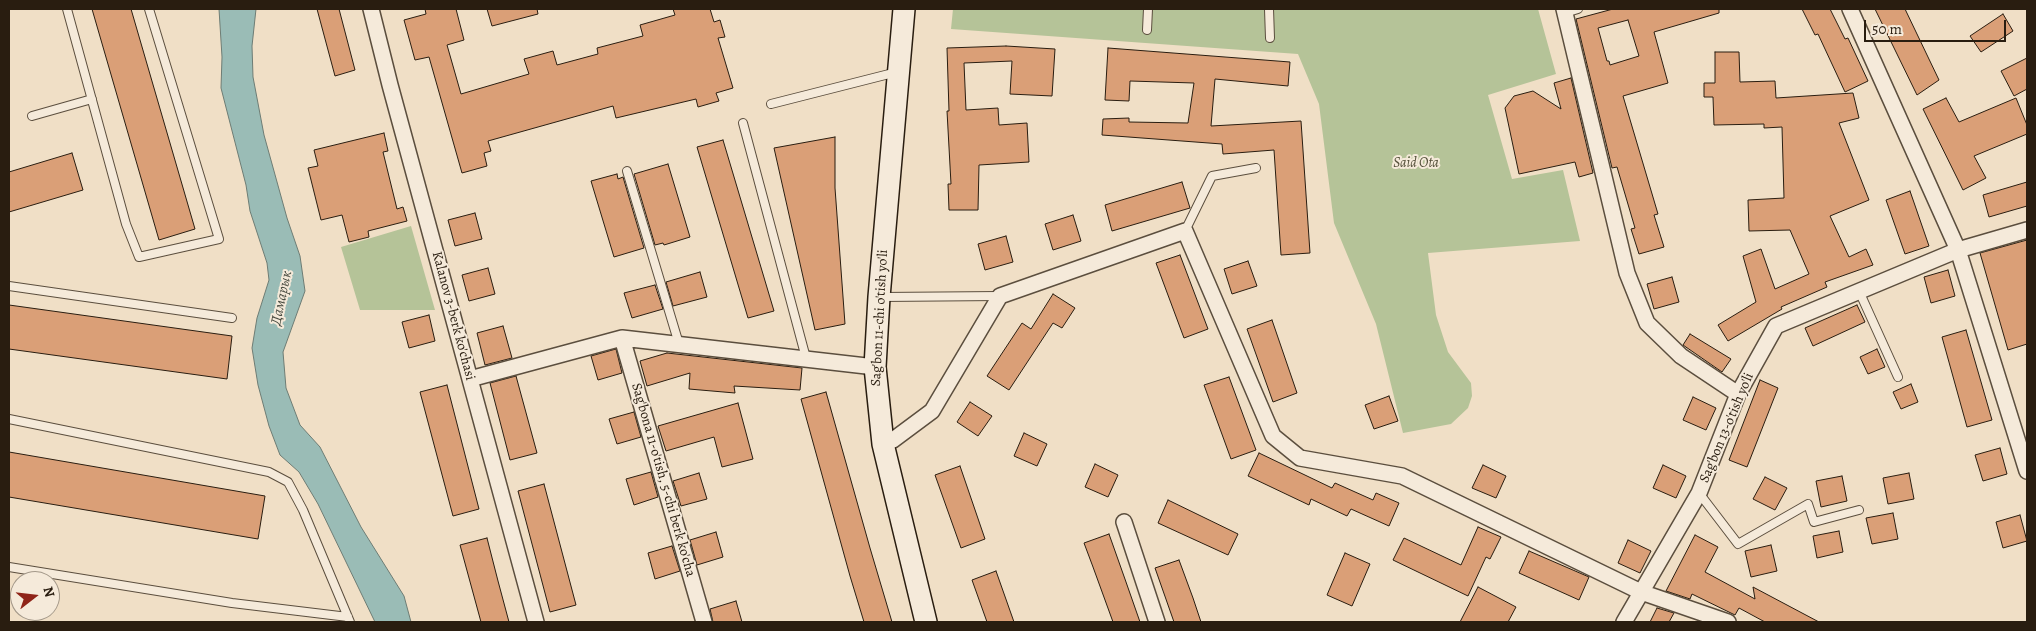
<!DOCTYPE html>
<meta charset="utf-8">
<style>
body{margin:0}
#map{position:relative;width:2036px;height:631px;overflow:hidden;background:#f0dfc6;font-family:Alegreya,serif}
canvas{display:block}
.frame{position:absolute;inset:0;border:10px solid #291d10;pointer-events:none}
.north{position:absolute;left:10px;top:571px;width:50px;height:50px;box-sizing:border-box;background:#f5eada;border:1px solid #a39889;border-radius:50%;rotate:74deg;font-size:14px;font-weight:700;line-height:20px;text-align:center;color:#291d10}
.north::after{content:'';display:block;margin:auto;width:18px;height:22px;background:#8f2418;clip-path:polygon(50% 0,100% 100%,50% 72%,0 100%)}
.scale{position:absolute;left:1864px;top:20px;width:142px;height:22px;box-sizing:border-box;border:2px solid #291d10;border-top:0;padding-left:6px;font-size:15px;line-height:18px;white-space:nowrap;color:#291d10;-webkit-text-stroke:4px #f5eada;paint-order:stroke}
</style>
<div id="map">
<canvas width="2036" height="631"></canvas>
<div class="frame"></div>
<div class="north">N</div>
<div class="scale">50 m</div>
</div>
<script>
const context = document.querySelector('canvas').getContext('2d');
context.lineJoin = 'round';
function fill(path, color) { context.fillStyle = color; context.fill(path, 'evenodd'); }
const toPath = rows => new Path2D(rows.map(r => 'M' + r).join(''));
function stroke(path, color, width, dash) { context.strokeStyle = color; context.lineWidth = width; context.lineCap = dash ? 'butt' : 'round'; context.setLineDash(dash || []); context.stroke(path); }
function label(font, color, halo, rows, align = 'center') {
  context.font = font + ' Alegreya,serif'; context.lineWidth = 4; context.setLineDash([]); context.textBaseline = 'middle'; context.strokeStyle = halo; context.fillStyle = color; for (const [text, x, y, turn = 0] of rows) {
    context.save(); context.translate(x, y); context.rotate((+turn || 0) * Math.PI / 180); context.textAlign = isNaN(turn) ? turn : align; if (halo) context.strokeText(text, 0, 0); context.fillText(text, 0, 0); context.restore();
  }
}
fill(toPath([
 [953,9,1538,9,1556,74,1488,95,1512,179,1563,170,1580,241,1428,253,1436,315,1448,352,1471,383,1472,396,1468,408,1451,424,1403,433,1376,324,1334,223,1319,104,1298,54,951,29],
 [411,226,435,310,360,310,341,247]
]), '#b5c398');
const water = toPath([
 [219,9,256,9,252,46,253,77,264,135,287,218,300,256,305,291,283,352,286,388,300,425,320,447,361,527,404,596,411,622,375,622,318,504,299,472,280,455,269,426,258,385,252,348,257,318,269,280,267,263,250,211,246,185,221,88,222,57,219,9]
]);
fill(water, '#9abcb6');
stroke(water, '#6d7c74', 1);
const building = toPath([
 [92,9,131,9,195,229,159,240,92,9],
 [317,9,339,9,355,70,335,76,317,9],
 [425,9,456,9,464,40,447,45,461,94,529,74,524,59,553,51,557,65,598,54,597,48,643,36,640,25,675,15,673,9,710,9,714,22,720,20,725,37,718,38,733,88,716,93,719,101,698,107,696,99,616,118,613,106,488,141,491,151,484,153,487,166,462,173,429,57,415,60,404,20,426,14,425,9],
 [487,9,537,9,538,14,492,26,487,9],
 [1613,9,1719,9,1719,13,1654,32,1668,83,1623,96,1658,214,1654,215,1664,247,1639,254,1631,229,1635,228,1617,167,1612,168,1576,19,1613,9],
 [1628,20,1639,56,1610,65,1609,61,1607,61,1598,28,1628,20],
 [1802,9,1830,9,1845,39,1848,38,1868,81,1845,92,1818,34,1815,35,1802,9],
 [1875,9,1905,9,1939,80,1917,95,1875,9],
 [2003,14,2013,31,1981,52,1970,36,2003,14],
 [1006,46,1055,49,1052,96,1010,94,1012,61,964,63,966,110,998,108,999,125,1027,123,1029,162,979,165,978,210,949,210,948,184,951,184,947,111,949,111,947,48,1006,46],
 [1108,48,1290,62,1288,86,1215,79,1211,126,1301,121,1310,253,1281,255,1274,150,1223,154,1222,144,1102,135,1103,119,1129,118,1129,122,1188,123,1194,83,1130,81,1129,101,1105,100,1108,48],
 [1715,52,1739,52,1740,82,1775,81,1776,98,1853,93,1859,118,1839,123,1869,200,1830,216,1849,257,1866,249,1873,265,1825,282,1827,287,1781,307,1782,309,1728,341,1718,325,1756,302,1743,256,1761,249,1775,289,1809,274,1790,230,1749,231,1748,200,1784,198,1782,127,1764,128,1764,124,1714,125,1713,97,1704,97,1704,83,1715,83,1715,52],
 [2027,58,2027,89,2014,96,2001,71,2027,58],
 [1571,78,1593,173,1579,177,1575,162,1519,174,1505,108,1514,96,1533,91,1561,109,1554,83,1571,78],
 [1946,98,1959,122,2016,98,2027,125,2027,134,1974,156,1986,178,1963,190,1923,109,1946,98],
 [384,133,388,151,383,152,397,209,403,207,407,221,368,231,369,237,349,242,342,215,321,220,308,168,318,166,314,150,384,133],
 [835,137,835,188,845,324,815,330,774,148,835,137],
 [723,140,774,311,748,318,697,147,723,140],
 [72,153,83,190,9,212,9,172,72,153],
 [668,164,690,237,664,245,663,243,655,245,634,174,668,164],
 [617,174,618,179,623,177,644,248,614,257,591,181,617,174],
 [1182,182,1190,208,1112,231,1105,205,1182,182],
 [2027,182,2027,206,1989,217,1983,195,2027,182],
 [1910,191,1929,246,1905,254,1886,200,1910,191],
 [475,213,482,239,455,246,448,220,475,213],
 [1073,215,1081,241,1053,250,1045,224,1073,215],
 [1006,236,1013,262,985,270,978,244,1006,236],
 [2027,240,2027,344,2008,350,1980,253,2027,240],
 [1180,255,1208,329,1184,338,1156,263,1180,255],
 [1248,261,1257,286,1232,294,1224,269,1248,261],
 [488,268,495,294,469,301,462,275,488,268],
 [1948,270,1955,296,1931,303,1924,277,1948,270],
 [700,272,707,297,673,306,666,282,700,272],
 [1672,277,1679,302,1654,309,1647,284,1672,277],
 [655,285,663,309,632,318,624,293,655,285],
 [1053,294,1075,308,1062,328,1053,323,1009,390,987,376,1022,323,1031,329,1053,294],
 [9,305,232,336,227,379,9,349,9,305],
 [1857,305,1865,322,1813,346,1805,328,1857,305],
 [429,315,435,341,409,348,402,322,429,315],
 [1272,320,1297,393,1273,402,1247,329,1272,320],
 [503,326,512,358,485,365,477,333,503,326],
 [1966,330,1992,420,1967,427,1942,337,1966,330],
 [1690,334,1731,359,1722,372,1683,345,1690,334],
 [616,349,622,373,598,380,591,356,616,349],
 [1877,349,1885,367,1868,374,1860,357,1877,349],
 [667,353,802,368,800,390,734,386,735,393,689,389,690,373,647,386,640,361,667,353],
 [516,376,537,453,510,460,490,383,516,376],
 [1229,377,1256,450,1231,459,1204,385,1229,377],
 [1760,380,1778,388,1747,467,1729,460,1760,380],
 [1911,384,1918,402,1901,409,1893,392,1911,384],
 [447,385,479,509,453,516,420,392,447,385],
 [826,392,870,548,892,622,864,622,850,576,801,399,826,392],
 [1389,396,1398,421,1374,429,1365,405,1389,396],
 [1693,397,1716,408,1706,430,1683,420,1693,397],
 [970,402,992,416,978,436,957,422,970,402],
 [738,403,753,459,722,467,714,437,666,451,658,426,738,403],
 [634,412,641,437,617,444,609,419,634,412],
 [1024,433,1047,444,1037,466,1014,456,1024,433],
 [2000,448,2007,474,1983,481,1975,455,2000,448],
 [9,452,265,496,258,539,9,497,9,452],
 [1259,453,1332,488,1335,483,1373,500,1376,493,1399,503,1389,526,1351,509,1347,516,1311,499,1309,505,1248,476,1259,453],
 [1095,464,1118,475,1108,497,1085,487,1095,464],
 [1483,465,1506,476,1496,498,1472,488,1483,465],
 [1663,465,1686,476,1676,498,1653,488,1663,465],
 [960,466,985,539,961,548,935,475,960,466],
 [651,472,658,497,634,505,626,479,651,472],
 [699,473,707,499,681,506,673,481,699,473],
 [1909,473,1914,499,1888,504,1883,478,1909,473],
 [1842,476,1847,501,1821,507,1816,481,1842,476],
 [1765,477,1787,488,1775,510,1753,499,1765,477],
 [544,484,576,605,550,612,518,491,544,484],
 [1168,500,1238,534,1228,555,1158,523,1168,500],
 [1893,513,1898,539,1872,544,1866,518,1893,513],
 [2020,515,2027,541,2003,548,1996,522,2020,515],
 [1478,527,1501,537,1490,559,1486,557,1468,596,1393,560,1404,538,1461,565,1478,527],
 [1839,531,1843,552,1817,558,1813,536,1839,531],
 [716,532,723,557,697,565,690,540,716,532],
 [1109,534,1126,582,1140,622,1113,622,1093,567,1084,543,1109,534],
 [1695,535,1718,547,1705,572,1755,599,1753,587,1819,622,1765,622,1739,608,1735,615,1692,594,1690,599,1666,591,1695,535],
 [487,538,498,581,509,622,481,622,460,545,487,538],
 [1628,540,1651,551,1640,573,1618,563,1628,540],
 [1771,545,1777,571,1751,577,1745,551,1771,545],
 [672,546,680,571,655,579,648,553,672,546],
 [1529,551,1589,577,1579,600,1519,573,1529,551],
 [1345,553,1370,564,1352,606,1327,595,1345,553],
 [1179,560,1193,598,1201,622,1174,622,1155,568,1179,560],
 [996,571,1014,622,987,622,972,580,996,571],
 [1478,587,1516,607,1508,622,1460,622,1478,587],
 [736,601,742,622,713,622,710,609,736,601],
 [1657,608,1674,613,1669,622,1650,622,1657,608]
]);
fill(building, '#da9f77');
stroke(building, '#291d10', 1);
const service = toPath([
 [67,9,126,224,139,257,219,239,149,9],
 [1269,9,1270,38],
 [1565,13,1578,9],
 [1147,30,1148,9],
 [771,104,897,72],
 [32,116,92,99],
 [743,123,806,358],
 [627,171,679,344],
 [1185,231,1212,176,1256,168],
 [9,286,232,318],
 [1859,291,1898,377],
 [881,297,1000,296],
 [9,419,269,472,288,482,303,510,350,622],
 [1699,493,1738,544,1808,504,1814,522,1859,510],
 [9,567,232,603,348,617]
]);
const minor = toPath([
 [371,9,390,85,536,622],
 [1564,9,1627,273,1647,323,1681,356,1738,394],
 [1850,9,1958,250,2027,471],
 [622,338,704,622],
 [470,379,622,338,875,367],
 [883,444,893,440,932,411,1000,296,1185,231,1273,436,1300,458,1402,476,1641,592,1728,622],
 [1124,522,1157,622],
 [1624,622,1699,493,1738,394,1776,326,1958,250,2027,230]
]);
const secondary = toPath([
 [904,9,879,297,875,367,883,444,926,622]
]);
stroke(service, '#5b4e3e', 10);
stroke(minor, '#5b4e3e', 18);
stroke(secondary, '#291d10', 24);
stroke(service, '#f5eada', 8);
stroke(minor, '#f5eada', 15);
stroke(secondary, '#f5eada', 21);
label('italic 14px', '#534f39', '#f5eada', [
 ["Said Ota",1416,164]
]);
label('14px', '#291d10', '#f5eada', [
 ["Kalanov 3-berk ko'chasi",453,316,75],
 ["Sag'bon 11-chi o'tish yo'li",880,318,-87],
 ["Sag'bon 13-o'tish yo'li",1727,428,-67],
 ["Sag'bona 11-o'tish, 5-chi berk ko'cha",663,480,74]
]);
label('italic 15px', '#4b4d42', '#f5eada', [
 ["Дамарык",282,298,-78]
]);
</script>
